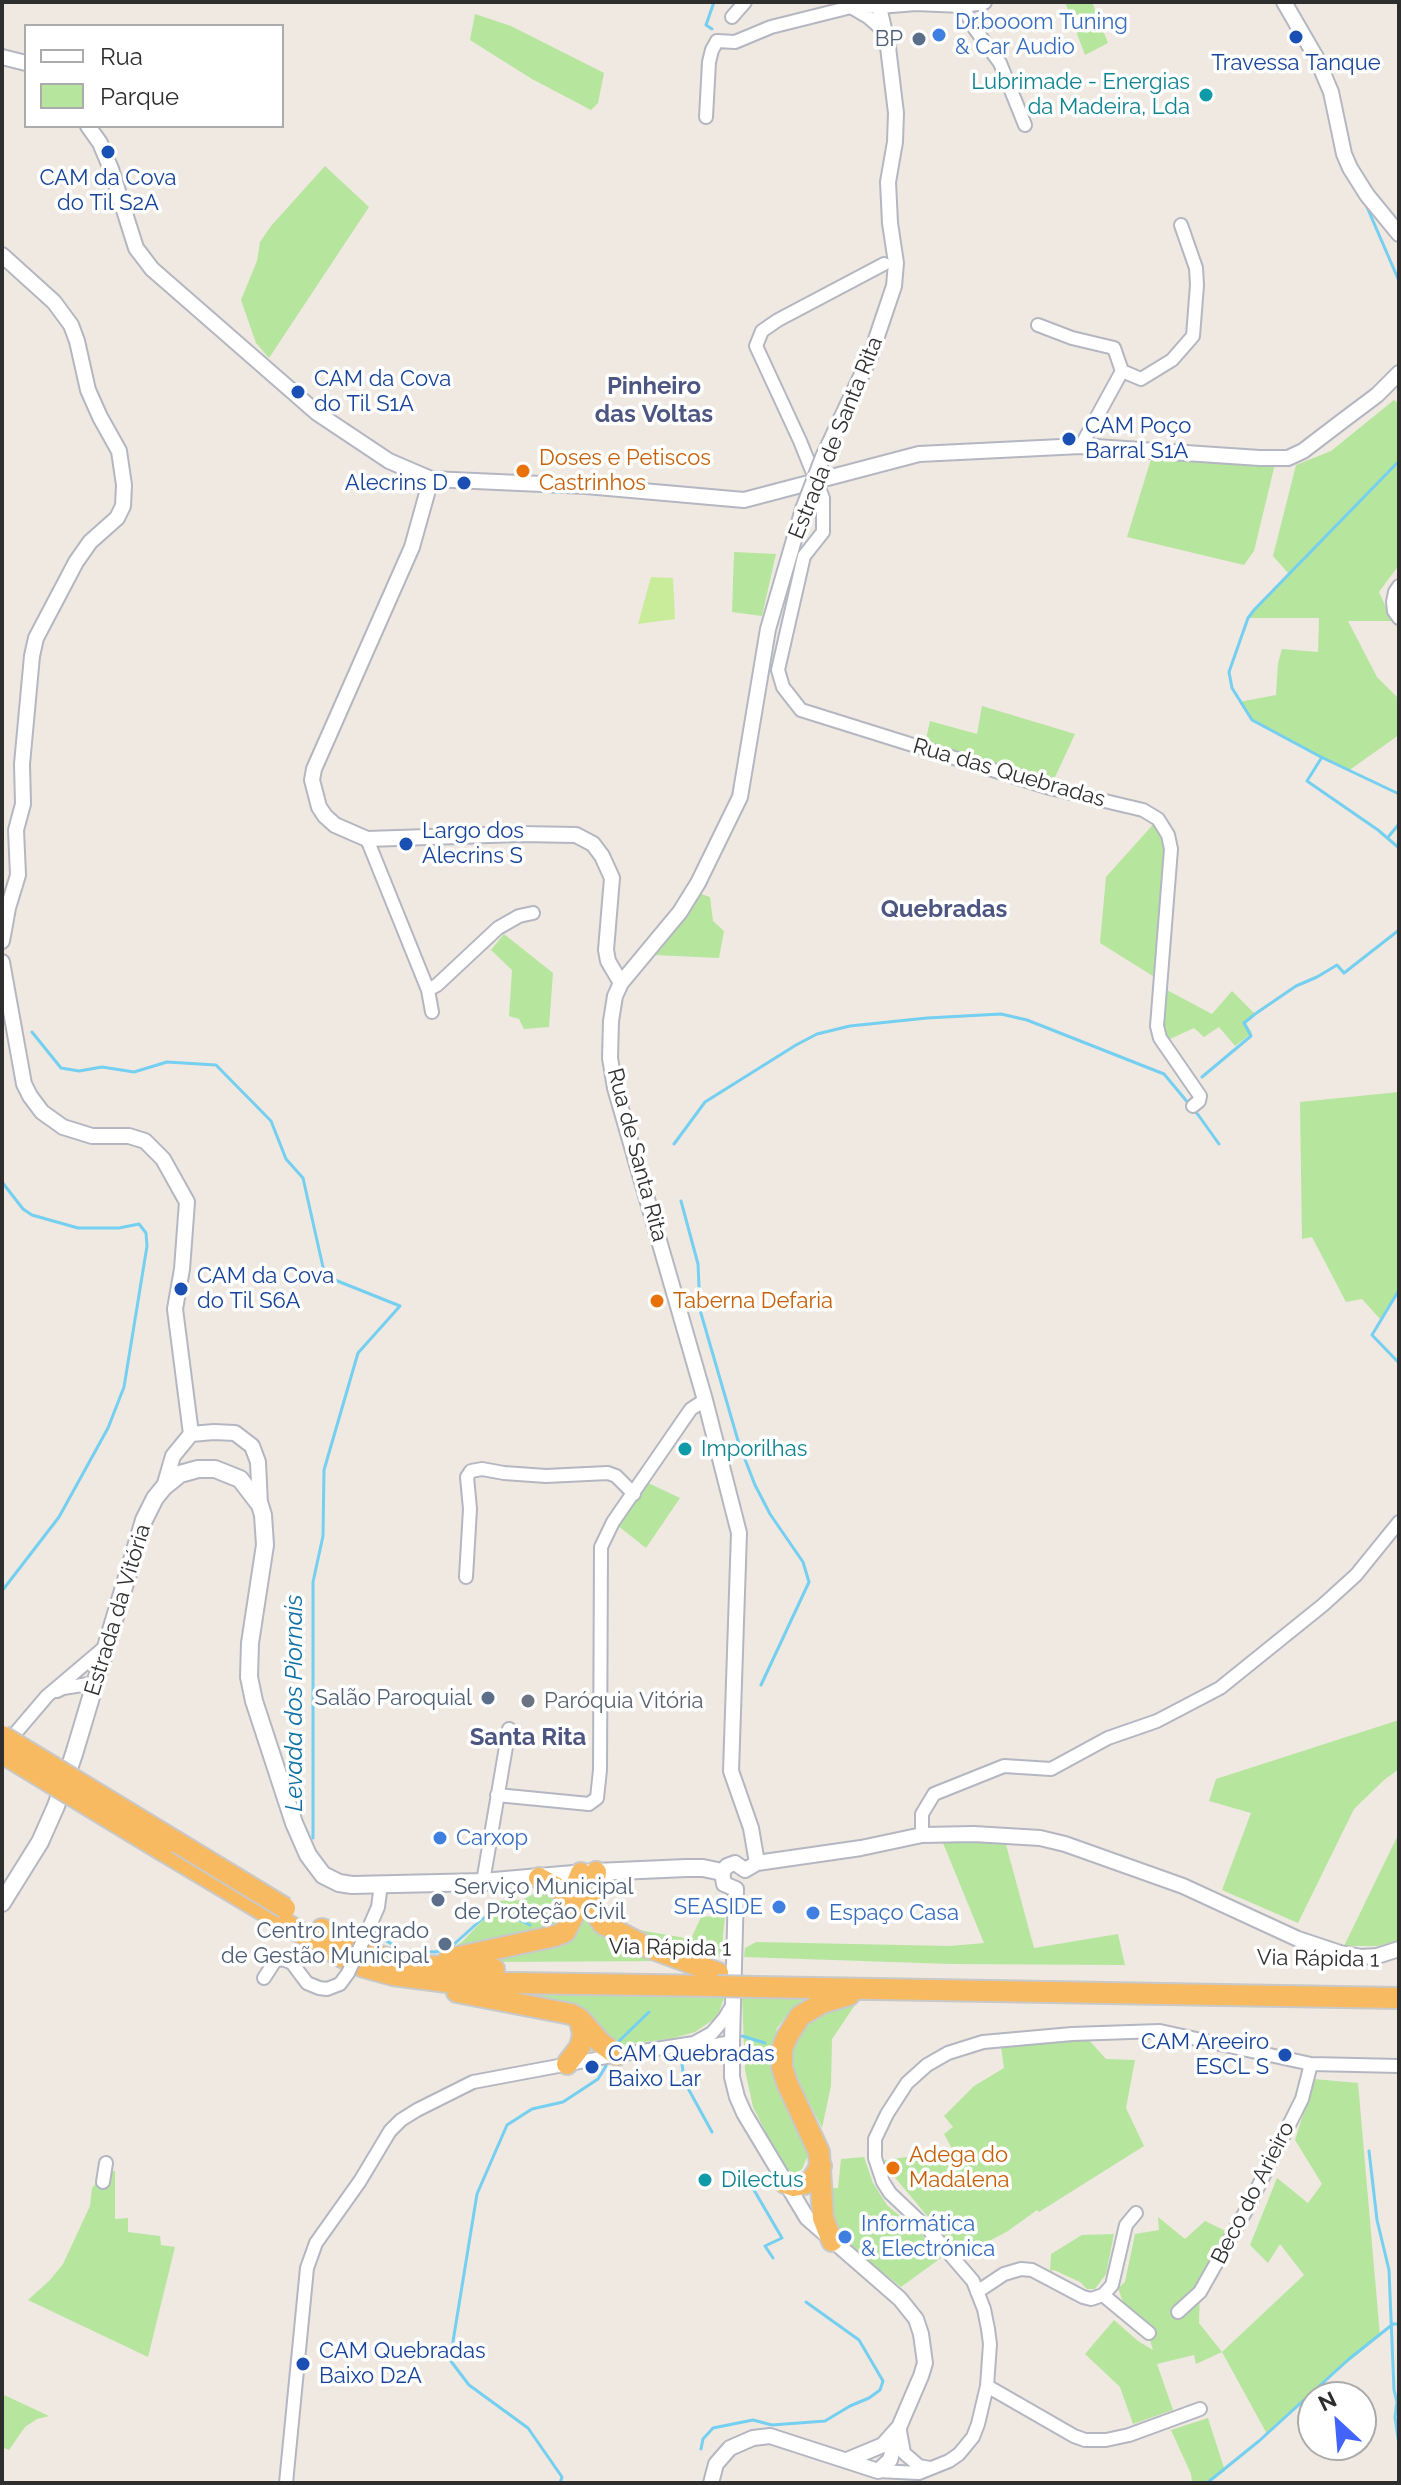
<!DOCTYPE html>
<meta charset="utf-8">
<style>
body{margin:0}
#map{position:relative;width:1401px;height:2485px;overflow:hidden;background:#efe9e1;font-family:Raleway,sans-serif}
canvas{display:block}
.frame{position:absolute;inset:0;border:4px solid #2e2e2e;pointer-events:none}
.legend{position:absolute;left:24px;top:24px;width:260px;height:104px;box-sizing:border-box;background:#fff;border:2px solid #ababab;margin:0;padding:10px 14px;list-style:none;font-size:24px;color:#2e2e2e}
.legend li{display:flex;align-items:center;gap:16px;height:40px}
.legend b{width:40px;border:2px solid #ababab}
.north{position:absolute;left:1297px;top:2381px;width:80px;height:80px;box-sizing:border-box;background:#fff;border:2px solid #ababab;border-radius:50%;rotate:334deg;font-size:22px;font-weight:700;line-height:32px;text-align:center;color:#2e2e2e}
.north::after{content:'';display:block;margin:auto;width:28px;height:36px;background:#4264fb;clip-path:polygon(50% 0,100% 100%,50% 72%,0 100%)}
</style>
<div id="map">
<canvas width="1401" height="2485"></canvas>
<div class="frame"></div>
<ul class="legend">
<li><b style="height:10px;background:#fff"></b>Rua</li>
<li><b style="height:22px;background:#b6e59e"></b>Parque</li>
</ul>
<div class="north">N</div>
</div>
<script>
const context = document.querySelector('canvas').getContext('2d');
context.lineJoin = 'round';
function fill(path, color) { context.fillStyle = color; context.fill(path, 'evenodd'); }
const toPath = rows => new Path2D(rows.map(r => 'M' + r).join(''));
function stroke(path, color, width, dash) { context.strokeStyle = color; context.lineWidth = width; context.lineCap = dash ? 'butt' : 'round'; context.setLineDash(dash || []); context.stroke(path); }
function label(font, color, halo, rows, align = 'center') {
  context.font = font + ' Raleway,sans-serif'; context.lineWidth = 7; context.setLineDash([]); context.textBaseline = 'middle'; context.strokeStyle = halo; context.fillStyle = color; for (const [text, x, y, turn = 0] of rows) {
    context.save(); context.translate(x, y); context.rotate((+turn || 0) * Math.PI / 180); context.textAlign = isNaN(turn) ? turn : align; if (halo) context.strokeText(text, 0, 0); context.fillText(text, 0, 0); context.restore();
  }
}
fill(toPath([
 [1065,2,1092,2,1108,43,1085,55],
 [475,14,511,26,604,73,598,103,591,110,532,79,470,40],
 [325,166,369,207,269,358,256,343,241,300,257,261,260,242,271,226],
 [1394,400,1399,404,1399,565,1379,592,1392,621,1348,621,1377,677,1399,699,1399,735,1348,771,1251,720,1239,702,1276,695,1278,663,1282,649,1318,652,1319,618,1248,618,1288,573,1273,556,1296,465,1331,451],
 [1152,456,1275,464,1254,551,1244,565,1127,537],
 [734,552,776,554,762,616,732,612],
 [982,706,1075,734,1050,788,924,748,930,721,977,734],
 [1158,819,1168,835,1161,981,1100,943,1106,877],
 [701,894,710,897,713,921,724,931,719,958,654,955],
 [504,934,553,973,549,1027,524,1029,519,1019,509,1016,512,970,491,950],
 [1163,988,1212,1014,1232,991,1256,1015,1246,1023,1252,1033,1235,1046,1219,1027,1204,1037,1194,1028,1170,1039,1164,1035],
 [1399,1092,1399,1288,1380,1319,1362,1299,1346,1302,1312,1237,1302,1239,1300,1102],
 [646,1482,680,1498,646,1548,617,1525],
 [1399,1720,1399,1769,1384,1780,1354,1809,1298,1923,1222,1890,1251,1813,1209,1801,1216,1779],
 [1399,1833,1399,1940,1378,1946,1344,1946],
 [1005,1841,1034,1948,1118,1934,1125,1965,951,1964,744,1957,745,1948,756,1942,950,1946,984,1943,943,1843],
 [540,1891,546,1891,562,1897,566,1920,555,1927,441,1954,462,1942,483,1920,496,1912,495,1901,522,1900],
 [585,1906,662,1961,486,1962,583,1916],
 [725,1916,721,1957,697,1958,634,1937,639,1930,691,1939,701,1917],
 [474,1987,613,1995,724,1998,719,2012,714,2019,695,2032,674,2038,614,2046,600,2034],
 [742,1996,809,1997,791,2010,777,2028,772,2051,812,2146,802,2169,796,2173,789,2174,783,2166,753,2107,745,2070],
 [857,2002,832,2039,831,2086,822,2128,791,2067,792,2044,800,2027,837,2003],
 [1087,2038,1106,2059,1135,2060,1126,2108,1144,2146,1039,2212,1037,2210,1008,2231,961,2256,881,2161,906,2157,942,2159,955,2154,944,2134,953,2127,944,2116,974,2086,1004,2068,1001,2047],
 [1314,2079,1358,2083,1380,2336,1320,2385,1267,2434,1222,2352,1196,2364,1194,2355,1157,2364,1173,2410,1133,2424,1120,2387,1085,2354,1114,2320,1138,2341,1153,2350,1149,2337,1153,2328,1123,2302,1118,2288,1125,2282,1135,2234,1159,2230,1158,2217,1185,2239,1205,2221,1234,2235,1200,2292,1199,2323,1222,2352,1304,2275,1280,2244,1268,2263,1250,2245,1277,2178,1308,2203,1322,2184,1295,2140],
 [864,2157,873,2183,887,2205,945,2255,901,2287,834,2233,829,2188,838,2188,841,2159],
 [115,2171,115,2219,128,2218,128,2232,160,2236,161,2245,175,2247,148,2357,28,2300,50,2280,63,2264,90,2206,92,2188,105,2172],
 [1114,2234,1106,2274,1095,2289,1087,2289,1080,2282,1054,2270,1050,2271,1051,2254,1082,2235],
 [2,2394,49,2416,37,2419,25,2427,9,2450,2,2447],
 [1208,2418,1225,2471,1208,2483,1192,2483,1191,2474,1171,2430]
]), '#b6e59e');
fill(toPath([
 [651,577,673,578,675,619,638,624]
]), '#c9ec9a');
stroke(toPath([
 [712,29,706,25,714,2],
 [1367,207,1399,281],
 [1399,461,1254,610,1248,618,1229,672,1232,688,1252,720,1321,757,1399,794],
 [1322,757,1307,781,1378,830,1399,848],
 [1389,836,1399,824],
 [32,1032,61,1068,79,1071,102,1067,134,1072,167,1062,216,1065,271,1121,286,1159,303,1178,325,1276,400,1306,358,1353,324,1470,323,1536,313,1582,313,1838],
 [1202,1077,1251,1036,1244,1023,1255,1014,1296,986,1317,977,1337,965,1344,973,1399,930],
 [674,1144,705,1102,796,1045,817,1034,850,1026,927,1018,1001,1014,1027,1020,1164,1074,1199,1116,1219,1144],
 [2,1182,23,1209,32,1215,78,1228,119,1228,139,1224,146,1233,147,1246,124,1387,108,1428,59,1517,2,1591],
 [681,1201,698,1264,700,1310,739,1444,755,1485,770,1514,803,1562,809,1582,761,1685],
 [1399,1290,1372,1335,1399,1363],
 [380,1937,403,1951,436,1952,452,1946,482,1919,495,1912,520,1920,530,1925],
 [742,2036,765,2043],
 [616,2044,649,2012],
 [681,2054,684,2081,712,2132],
 [1369,2151,1377,2220,1389,2270,1394,2390,1397,2402,1395,2417,1399,2445],
 [744,2173,782,2238,765,2246,773,2258],
 [701,2449,703,2439,713,2428,753,2420,772,2425,825,2421,850,2406,869,2398,880,2390,883,2381,859,2340,806,2302],
 [560,2483,562,2477,528,2428,469,2385,450,2360,477,2194,507,2125,532,2109,563,2102,598,2079,606,2066],
 [1207,2483,1259,2441,1349,2359,1393,2324,1399,2324],
 [1398,2483,1399,2477]
]), '#75cff0', 3);
const minor = toPath([
 [962,5,975,29,1000,63,1025,125],
 [851,7,868,17,885,32],
 [732,17,745,2],
 [706,117,709,62,712,50,717,41,735,42,771,27,851,7,879,6],
 [884,264,778,320,762,331,756,346,800,441,823,498,823,532,804,556,778,670,783,687,801,710,1050,788,1143,810,1158,819,1168,835,1171,849,1157,1026,1160,1038,1200,1096,1199,1101,1193,1106],
 [1038,325,1072,338,1114,348,1122,371],
 [1081,446,1122,371,1141,379,1172,360,1193,336,1197,285,1196,268,1181,225],
 [1399,586,1395,592,1393,602,1394,611,1399,618],
 [367,839,428,990,437,985,498,928,519,916,533,913],
 [428,990,432,1012],
 [466,1577,470,1509,467,1477,471,1471,482,1469,504,1473,546,1476,608,1473,616,1476,634,1494],
 [57,1691,63,1688,95,1683],
 [7,1743,47,1696,106,1646],
 [497,1795,589,1804,597,1798,600,1770,601,1547,613,1522,684,1419,691,1409,705,1400],
 [922,1835,922,1814,934,1794,1004,1766,1051,1769,1108,1738,1157,1721,1220,1688,1323,1605,1356,1575,1399,1522],
 [483,1882,509,1729],
 [368,1930,378,1907,381,1884],
 [264,1978,275,1961,283,1959,292,1963,307,1983,319,1988,327,1989,340,1984,348,1973],
 [694,2043,712,2033,724,2019,733,2004],
 [103,2182,106,2163],
 [977,2292,1004,2274,1021,2269,1032,2270,1083,2297,1091,2299,1103,2295,1112,2285,1126,2225,1136,2213],
 [1103,2295,1149,2333],
 [1178,2312,1200,2292,1248,2207,1302,2099,1311,2064],
 [987,2386,1074,2436,1085,2440,1106,2440,1129,2435,1200,2409],
 [900,2431,904,2453,919,2466,930,2468],
 [878,2471,919,2473,949,2461,959,2454,973,2437,978,2424,987,2386,990,2344,988,2329,984,2309,973,2281,929,2230,890,2193,883,2182,875,2158,875,2139,887,2114,907,2083,927,2065,948,2053,983,2042,1072,2034,1160,2031,1311,2064,1399,2066],
 [286,2483,307,2268,316,2243,360,2181,390,2131,401,2120,417,2110,473,2082,617,2055,694,2043,709,2046,732,2042]
]);
const tertiary = toPath([
 [1284,2,1317,59,1331,92,1344,154,1350,168,1367,195,1399,234],
 [879,6,916,3,962,5,984,2],
 [2,57,26,63],
 [88,126,100,143,111,169,136,248,152,269,317,413,389,461,431,479,586,486,744,500,919,454,1081,446,1260,458,1288,458,1303,451,1341,422,1377,395,1399,373],
 [2,255,54,302,71,325,77,341,88,390,100,417,119,451,124,485,123,506,117,518,90,542,76,562,36,638,32,656,22,764,23,804,16,830,18,875,8,908,2,941],
 [823,457,870,357,894,286,896,263,890,223,888,182,895,142,896,113,888,47,878,2],
 [431,479,412,547,314,769,312,780,319,807,325,816,335,825,367,839,520,834,576,835,593,844,602,856,612,878,606,950,608,961,621,983],
 [2,962,24,1084,30,1096,42,1112,63,1127,92,1136,129,1136,145,1141,163,1159,187,1202,182,1269,175,1309,191,1434],
 [164,1487,173,1456,191,1434,214,1432,235,1433,252,1446,258,1462,260,1505],
 [757,1863,751,1828,731,1771,739,1533,705,1400,615,1088,610,1058,611,1021,615,996,621,983,680,912,698,883,740,797,768,629,803,509],
 [745,1870,757,1863,861,1848,922,1835,974,1834,1040,1838,1065,1844,1183,1886,1298,1939,1340,1953,1361,1957,1377,1956,1399,1949],
 [736,1889,732,2042,732,2077,737,2097,744,2113,807,2218,900,2299,916,2319,921,2334,925,2363,921,2376,900,2425,890,2460,878,2471],
 [736,1889,724,1884,722,1872,727,1866,735,1863,745,1870],
 [847,2460,883,2445,899,2427],
 [711,2483,716,2464,730,2448,753,2438,770,2436,878,2471]
]);
const secondary = toPath([
 [2,1903,40,1842,56,1806,74,1754,144,1520,155,1498,164,1487,180,1474,198,1469,215,1469,240,1479,260,1505,263,1515,265,1545,250,1643,249,1677,254,1701,294,1823,308,1855,323,1875,339,1883,352,1885,483,1882,596,1872,686,1868,703,1868,722,1872]
]);
const trunk = toPath([
 [162,1850,338,1955,364,1967,393,1975,447,1982,717,1986],
 [596,1872,591,1907,603,1924,645,1946,718,1973],
 [539,1878,561,1890,574,1906],
 [322,1929,355,1948,398,1962,426,1966,494,1969],
 [449,1959,555,1936,565,1932,573,1916,575,1887,581,1873],
 [757,1987,1399,1998],
 [457,1992,571,2014,580,2019,601,2043,617,2055],
 [567,2064,580,2047,583,2035,580,2019],
 [785,2183,794,2186,804,2184,811,2181,821,2166],
 [832,2241,823,2218,819,2152,787,2083,782,2067,782,2049,787,2037,800,2016,822,2003,849,1995]
]);
stroke(minor, '#b4b7c1', 16);
stroke(tertiary, '#b4b7c1', 18);
stroke(secondary, '#b4b7c1', 20);
stroke(trunk, '#c9c9c9', 24);
stroke(minor, '#fff', 12);
stroke(tertiary, '#fff', 14);
stroke(secondary, '#fff', 16);
stroke(trunk, '#f8ba60', 20);
const minorBridge = toPath([
 [348,1973,368,1930]
]);
const tertiaryBridge = toPath([
 [803,509,823,457]
]);
const trunkBridge = toPath([
 [2,1736,285,1908],
 [2,1753,162,1850],
 [717,1986,757,1987]
]);
stroke(minorBridge, '#b4b7c1', 16, []);
stroke(tertiaryBridge, '#b4b7c1', 18, []);
stroke(trunkBridge, '#c9c9c9', 24, []);
stroke(minorBridge, '#fff', 12);
stroke(tertiaryBridge, '#fff', 14);
stroke(trunkBridge, '#f8ba60', 20);
for (const [x, y, r, color] of [
 [939,35,8,"#3f7fe0"],
 [1296,37,8,"#1a4fb4"],
 [919,39,8,"#5c6f8a"],
 [1206,95,8,"#0f9aa8"],
 [108,152,8,"#1a4fb4"],
 [298,392,8,"#1a4fb4"],
 [1069,439,8,"#1a4fb4"],
 [523,471,8,"#e8710a"],
 [464,483,8,"#1a4fb4"],
 [406,844,8,"#1a4fb4"],
 [181,1289,8,"#1a4fb4"],
 [657,1301,8,"#e8710a"],
 [685,1449,8,"#0f9aa8"],
 [488,1698,8,"#5c6f8a"],
 [528,1701,8,"#6b7280"],
 [440,1838,8,"#3f7fe0"],
 [438,1900,8,"#5c6f8a"],
 [779,1907,8,"#3f7fe0"],
 [813,1913,8,"#3f7fe0"],
 [445,1944,8,"#5c6f8a"],
 [1285,2055,8,"#1a4fb4"],
 [592,2067,8,"#1a4fb4"],
 [893,2168,8,"#e8710a"],
 [705,2180,8,"#0f9aa8"],
 [845,2237,8,"#3f7fe0"],
 [303,2364,8,"#1a4fb4"]
]) { const dot = new Path2D(); dot.arc(x, y, r, 0, 2 * Math.PI); context.fillStyle = color; context.fill(dot); stroke(dot, '#fff', 3); }
label('22px', '#366cbe', '#fff', [
 ["Dr.booom Tuning",955,22],
 ["& Car Audio",955,47],
 ["Carxop",456,1838],
 ["SEASIDE",763,1907,"right"],
 ["Espaço Casa",829,1913],
 ["Informática",861,2224],
 ["& Electrónica",861,2249]
], 'left');
label('22px', '#4e5e75', '#fff', [
 ["BP",903,39],
 ["Salão Paroquial",472,1698],
 ["Serviço Municipal",454,1887,"left"],
 ["de Proteção Civil",454,1912,"left"],
 ["Centro Integrado",429,1931],
 ["de Gestão Municipal",429,1956]
], 'right');
label('22px', '#164399', '#fff', [
 ["Travessa Tanque",1296,63,"center"],
 ["CAM da Cova",108,178,"center"],
 ["do Til S2A",108,203,"center"],
 ["CAM da Cova",314,379],
 ["do Til S1A",314,404],
 ["CAM Poço",1085,426],
 ["Barral S1A",1085,451],
 ["Alecrins D",448,483,"right"],
 ["Largo dos",422,831],
 ["Alecrins S",422,856],
 ["CAM da Cova",197,1276],
 ["do Til S6A",197,1301],
 ["CAM Areeiro",1269,2042,"right"],
 ["ESCL S",1269,2067,"right"],
 ["CAM Quebradas",608,2054],
 ["Baixo Lar",608,2079],
 ["CAM Quebradas",319,2351],
 ["Baixo D2A",319,2376]
], 'left');
label('22px', '#0d838f', '#fff', [
 ["Lubrimade - Energias",1190,82,"right"],
 ["da Madeira, Lda",1190,107,"right"],
 ["Imporilhas",701,1449],
 ["Dilectus",721,2180]
], 'left');
label('22px', '#2e2e2e', '#fff', [
 ["Estrada de Santa Rita",836,438,-68],
 ["Rua das Quebradas",1009,773,16],
 ["Rua de Santa Rita",637,1155,75],
 ["Estrada da Vitória",118,1610,-73],
 ["Via Rápida 1",670,1948,1],
 ["Via Rápida 1",1318,1959,1],
 ["Beco do Arieiro",1253,2193,-63]
]);
label('22px', '#c56008', '#fff', [
 ["Doses e Petiscos",539,458],
 ["Castrinhos",539,483],
 ["Taberna Defaria",673,1301],
 ["Adega do",909,2155],
 ["Madalena",909,2180]
], 'left');
label('22px', '#5b616d', '#fff', [
 ["Paróquia Vitória",544,1701]
], 'left');
label('bold 24px', '#4d5680', '#fff', [
 ["Pinheiro",654,387],
 ["das Voltas",654,415],
 ["Quebradas",944,910],
 ["Santa Rita",528,1738]
]);
label('italic 24px', '#0d6fa3', '#fff', [
 ["Levada dos Piornais",295,1703,-90]
]);
</script>
